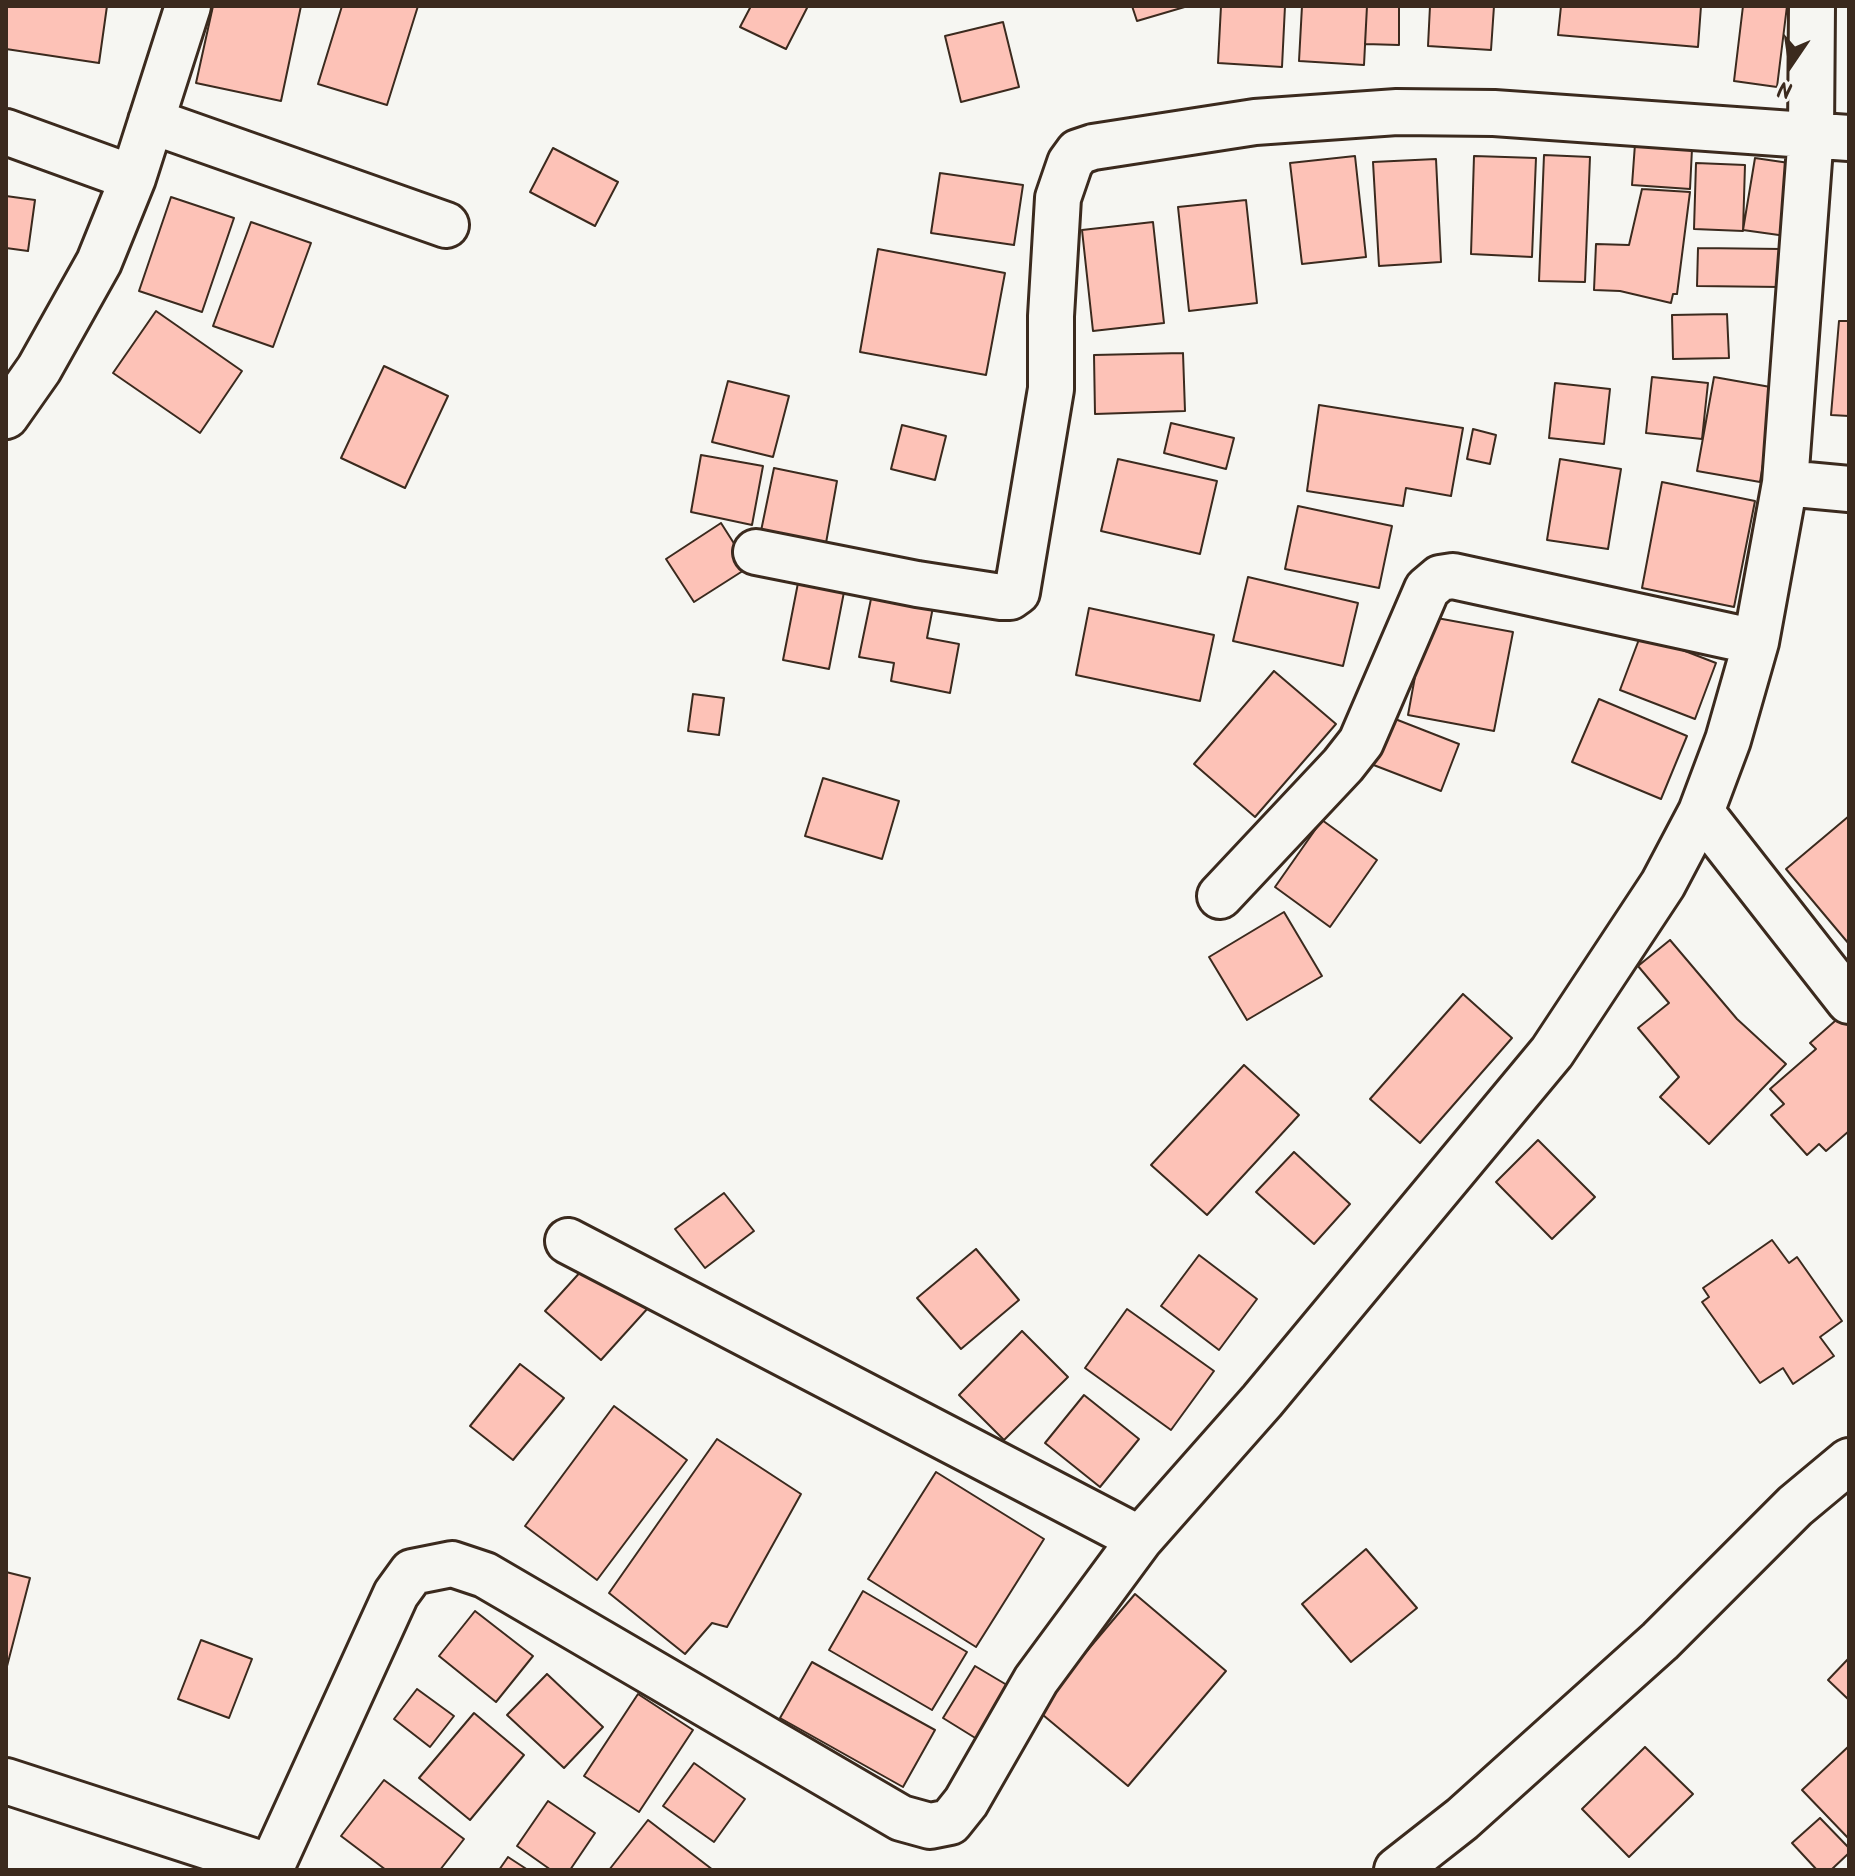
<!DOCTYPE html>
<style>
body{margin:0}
#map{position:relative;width:1855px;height:1876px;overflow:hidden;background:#f6f6f2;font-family:Kalam,sans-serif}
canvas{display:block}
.frame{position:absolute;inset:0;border:8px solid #3b2a1e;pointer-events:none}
.north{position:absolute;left:1751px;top:24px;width:80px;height:80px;-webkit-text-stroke:6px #f6f6f2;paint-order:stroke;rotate:193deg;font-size:22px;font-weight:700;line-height:32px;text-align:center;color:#3b2a1e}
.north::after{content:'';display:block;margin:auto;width:28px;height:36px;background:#3b2a1e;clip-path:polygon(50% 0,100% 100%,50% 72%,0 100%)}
</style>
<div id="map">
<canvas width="1855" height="1876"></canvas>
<div class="frame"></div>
<div class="north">N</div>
</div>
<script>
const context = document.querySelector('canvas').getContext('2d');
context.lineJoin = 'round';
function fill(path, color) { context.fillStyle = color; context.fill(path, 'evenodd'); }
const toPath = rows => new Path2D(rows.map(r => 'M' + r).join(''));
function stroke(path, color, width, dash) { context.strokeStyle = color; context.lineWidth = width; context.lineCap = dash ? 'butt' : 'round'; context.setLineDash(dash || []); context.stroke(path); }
const building = toPath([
 [6,6,107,6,99,63,6,49,6,6],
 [213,6,301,6,281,101,196,83,213,6],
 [342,6,418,6,387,105,318,84,342,6],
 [751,6,808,6,786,49,740,27,751,6],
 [1132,6,1188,6,1137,21,1132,6],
 [1221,6,1285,6,1282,67,1218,63,1221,6],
 [1302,6,1367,6,1364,65,1299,61,1302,6],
 [1367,6,1399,6,1399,45,1365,44,1367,6],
 [1430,6,1494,6,1491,50,1428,46,1430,6],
 [1561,6,1701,6,1698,47,1558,35,1561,6],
 [1743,6,1787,6,1777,87,1734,81,1743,6],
 [1003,22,1019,87,961,102,945,36,1003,22],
 [1635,144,1692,149,1690,189,1632,185,1635,144],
 [553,148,618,182,595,226,530,192,553,148],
 [1544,155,1590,157,1585,282,1539,281,1544,155],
 [1355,156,1366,257,1302,264,1290,163,1355,156],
 [1474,156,1536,158,1532,257,1471,254,1474,156],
 [1755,158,1796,164,1786,236,1743,230,1755,158],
 [1436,159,1441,262,1379,266,1373,162,1436,159],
 [1696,163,1745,165,1743,231,1694,229,1696,163],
 [940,173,1023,185,1014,245,931,233,940,173],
 [1642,189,1690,192,1677,294,1673,294,1671,303,1620,291,1594,290,1596,244,1629,245,1642,189],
 [6,196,35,200,28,251,6,248,6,196],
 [171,197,234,218,202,312,139,291,171,197],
 [1246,200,1257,303,1189,311,1178,207,1246,200],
 [251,222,311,243,273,347,213,326,251,222],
 [1153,222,1164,323,1093,331,1082,230,1153,222],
 [1698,248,1782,249,1781,287,1697,286,1698,248],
 [878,249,1005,273,986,375,860,352,878,249],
 [156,311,242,371,200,433,113,373,156,311],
 [1727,314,1729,358,1673,359,1672,315,1727,314],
 [1839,321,1849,321,1849,416,1831,415,1839,321],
 [1183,353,1185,411,1095,414,1094,355,1183,353],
 [384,366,448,396,405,488,341,458,384,366],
 [1652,377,1708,383,1702,439,1646,433,1652,377],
 [1714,377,1776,388,1760,482,1697,471,1714,377],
 [728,381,789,396,773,457,712,442,728,381],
 [1555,383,1610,389,1604,444,1549,438,1555,383],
 [1319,405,1463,428,1451,496,1406,488,1403,506,1307,491,1319,405],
 [1171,423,1234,438,1226,469,1164,453,1171,423],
 [902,425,946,436,935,480,891,469,902,425],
 [1473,429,1496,435,1490,464,1467,459,1473,429],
 [701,455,763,466,752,525,691,512,701,455],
 [1118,459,1217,481,1200,554,1101,531,1118,459],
 [1560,459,1621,469,1608,549,1547,540,1560,459],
 [774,468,837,481,826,543,761,531,774,468],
 [1662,482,1755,501,1734,607,1642,588,1662,482],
 [1298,506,1392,526,1379,588,1285,569,1298,506],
 [721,523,749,567,694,602,666,559,721,523],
 [1248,577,1358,603,1343,666,1233,641,1248,577],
 [798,583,844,592,829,669,783,660,798,583],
 [872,594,933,607,927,638,959,644,950,693,891,681,894,663,859,657,872,594],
 [1089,608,1214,635,1200,701,1076,675,1089,608],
 [1426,616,1513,632,1494,731,1408,715,1426,616],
 [1641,634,1716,663,1695,719,1620,690,1641,634],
 [1274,671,1336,724,1255,817,1194,764,1274,671],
 [693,694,724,698,719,735,688,731,693,694],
 [1599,699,1687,736,1661,799,1572,762,1599,699],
 [1390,717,1459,744,1441,791,1371,764,1390,717],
 [823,778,899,801,882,859,805,836,823,778],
 [1849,816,1849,944,1786,869,1849,816],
 [1322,820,1377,860,1330,927,1275,887,1322,820],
 [1284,912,1322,976,1247,1020,1209,957,1284,912],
 [1670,940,1737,1019,1786,1064,1709,1144,1660,1097,1679,1077,1638,1028,1669,1003,1638,966,1670,940],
 [1463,994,1512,1038,1420,1143,1370,1099,1463,994],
 [1843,1014,1849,1021,1849,1131,1826,1151,1819,1144,1807,1155,1771,1115,1784,1104,1770,1089,1816,1049,1810,1043,1843,1014],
 [1244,1065,1299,1115,1207,1215,1151,1165,1244,1065],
 [1538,1140,1595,1197,1552,1239,1496,1182,1538,1140],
 [1294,1152,1350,1204,1314,1244,1256,1192,1294,1152],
 [724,1193,754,1231,705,1268,675,1229,724,1193],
 [1772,1240,1789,1263,1797,1257,1842,1321,1820,1337,1834,1356,1793,1384,1783,1368,1760,1383,1702,1302,1709,1297,1703,1288,1772,1240],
 [976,1249,1019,1300,961,1349,917,1298,976,1249],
 [1199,1255,1257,1299,1219,1350,1161,1306,1199,1255],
 [593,1258,648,1308,601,1360,545,1311,593,1258],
 [1127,1309,1214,1371,1171,1430,1085,1368,1127,1309],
 [1022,1331,1068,1377,1004,1440,959,1395,1022,1331],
 [520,1364,564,1398,513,1460,470,1426,520,1364],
 [1084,1395,1139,1439,1100,1487,1045,1443,1084,1395],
 [614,1406,687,1460,597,1580,525,1526,614,1406],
 [717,1439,801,1494,727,1627,712,1623,685,1654,609,1593,717,1439],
 [936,1472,1044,1539,976,1647,868,1579,936,1472],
 [1366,1549,1417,1608,1351,1662,1302,1604,1366,1549],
 [6,1572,30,1578,6,1670,6,1572],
 [863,1591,967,1652,932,1710,829,1650,863,1591],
 [1135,1594,1226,1671,1128,1786,1037,1710,1135,1594],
 [475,1611,533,1656,496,1702,439,1656,475,1611],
 [201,1640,252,1659,229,1718,178,1699,201,1640],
 [1849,1658,1849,1700,1828,1680,1849,1658],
 [812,1662,935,1730,903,1787,780,1718,812,1662],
 [975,1666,1017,1691,985,1744,943,1718,975,1666],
 [547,1674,603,1727,564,1768,507,1715,547,1674],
 [417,1689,454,1716,430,1747,394,1719,417,1689],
 [638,1694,693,1730,639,1812,584,1776,638,1694],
 [474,1713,524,1755,470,1820,419,1778,474,1713],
 [1849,1746,1849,1839,1802,1790,1849,1746],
 [1645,1747,1693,1794,1629,1857,1582,1809,1645,1747],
 [694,1763,745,1799,714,1842,663,1806,694,1763],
 [384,1780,464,1839,440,1870,386,1870,341,1836,384,1780],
 [548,1801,595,1833,570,1870,551,1870,517,1846,548,1801],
 [1820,1818,1849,1848,1849,1853,1831,1870,1817,1870,1792,1843,1820,1818],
 [648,1820,713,1870,609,1870,648,1820],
 [508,1857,528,1870,499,1870,508,1857]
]);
fill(building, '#fdc2b7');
stroke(building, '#3b2a1e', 2);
const minor = toPath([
 [151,121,446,225],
 [6,132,133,178],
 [6,416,39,369,99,262,133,178,188,6],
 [1785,483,1849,489],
 [756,552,917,584,1001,597,1010,597,1017,592,1051,389,1051,316,1058,198,1070,163,1078,152,1093,147,1255,122,1397,112,1494,113,1849,138],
 [1701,812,1849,1001],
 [1220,896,1343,765,1361,742,1427,589,1440,578,1453,576,1756,642],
 [568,1241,1140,1539],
 [6,1781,271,1867],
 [270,1870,396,1594,412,1572,452,1564,485,1575,901,1818,930,1826,950,1822,966,1802,1036,1680,1140,1539,1262,1401,1552,1052,1663,884,1701,812,1728,740,1756,642,1785,483,1811,134,1812,6]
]);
const tertiary = toPath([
 [1397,1870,1462,1819,1660,1641,1795,1506,1849,1461]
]);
stroke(minor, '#3b2a1e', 50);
stroke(tertiary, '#3b2a1e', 50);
stroke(minor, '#f6f6f2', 44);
stroke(tertiary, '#f6f6f2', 44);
</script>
